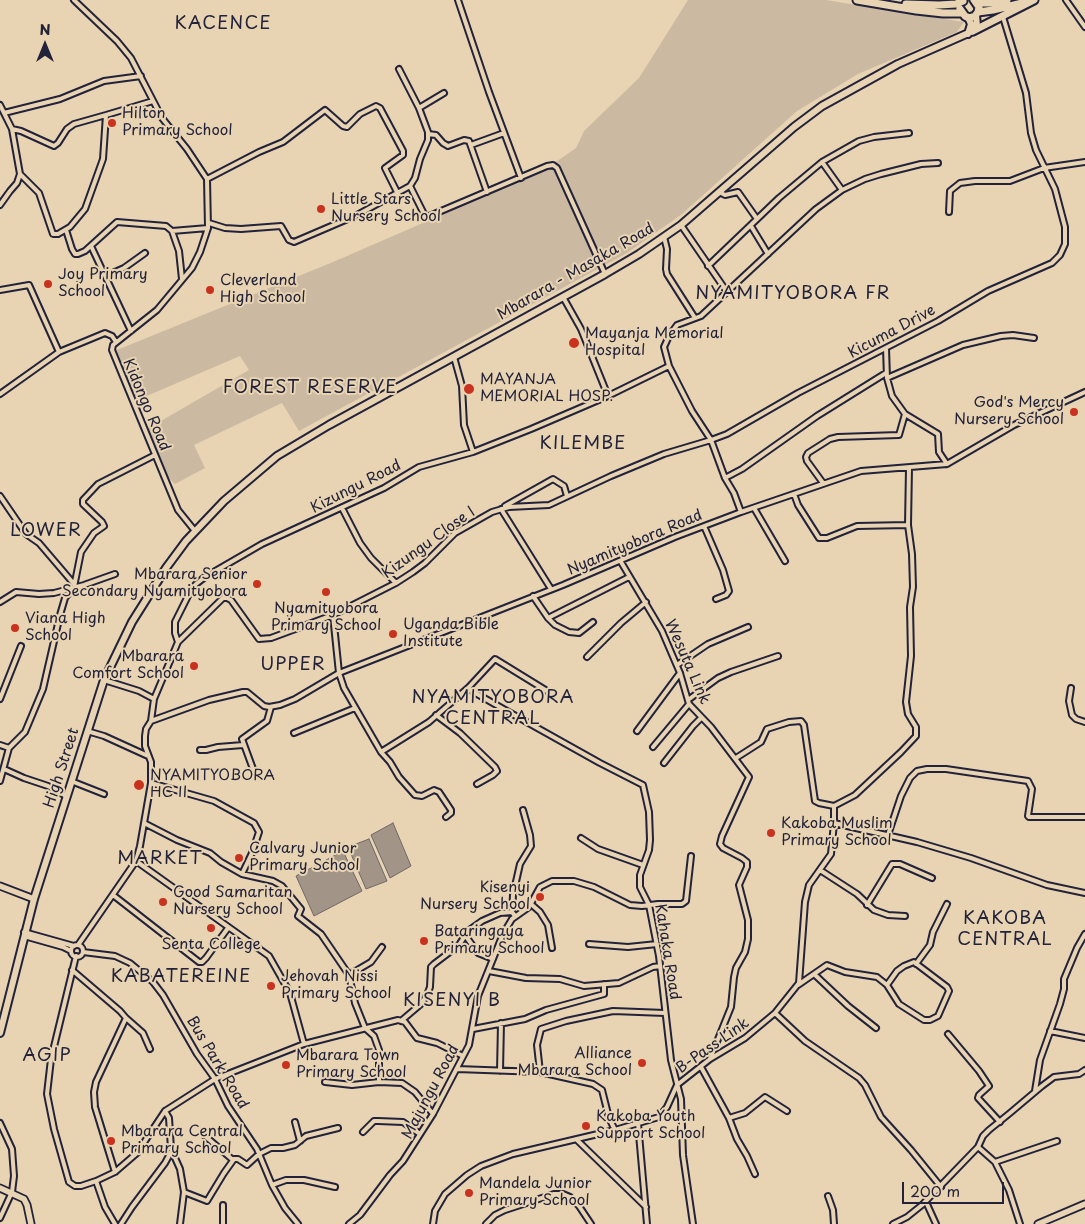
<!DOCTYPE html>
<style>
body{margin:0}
#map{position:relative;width:1085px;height:1224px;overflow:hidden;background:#e8d4b2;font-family:"Playpen Sans",sans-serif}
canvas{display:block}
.north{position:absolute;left:20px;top:20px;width:50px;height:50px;-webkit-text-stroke:4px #e8d4b2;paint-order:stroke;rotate:0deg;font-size:14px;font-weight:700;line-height:20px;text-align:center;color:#22223b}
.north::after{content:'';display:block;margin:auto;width:18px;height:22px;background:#22223b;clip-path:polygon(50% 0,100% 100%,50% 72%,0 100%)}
.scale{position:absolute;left:902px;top:1182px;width:102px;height:22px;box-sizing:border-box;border:2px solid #22223b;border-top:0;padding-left:6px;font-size:15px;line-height:18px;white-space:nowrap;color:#22223b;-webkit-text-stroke:4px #e8d4b2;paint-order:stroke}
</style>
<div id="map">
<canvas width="1085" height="1224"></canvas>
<div class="north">N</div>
<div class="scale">200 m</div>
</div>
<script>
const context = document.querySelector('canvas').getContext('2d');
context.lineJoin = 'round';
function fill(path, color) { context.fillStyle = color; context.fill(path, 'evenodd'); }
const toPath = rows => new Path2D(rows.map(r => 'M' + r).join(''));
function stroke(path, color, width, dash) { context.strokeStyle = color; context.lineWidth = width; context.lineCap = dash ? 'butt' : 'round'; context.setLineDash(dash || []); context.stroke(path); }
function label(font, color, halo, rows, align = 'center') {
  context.font = font + ' "Playpen Sans",sans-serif'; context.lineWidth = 4; context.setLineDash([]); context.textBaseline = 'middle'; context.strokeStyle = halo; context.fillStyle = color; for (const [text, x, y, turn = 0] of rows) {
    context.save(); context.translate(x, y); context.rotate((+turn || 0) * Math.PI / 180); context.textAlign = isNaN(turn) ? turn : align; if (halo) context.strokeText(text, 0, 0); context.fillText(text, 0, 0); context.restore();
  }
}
fill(toPath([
 [688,0,826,0,964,22,957,32,858,74,797,111,682,214,627,253,299,431,282,403,194,445,205,468,175,484,166,475,147,429,249,370,240,356,135,401,112,352,333,262,543,171,576,148,584,131,639,78]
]), '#cbbaa1');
const water = toPath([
 [393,823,411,866,390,878,371,835,393,823],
 [369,839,387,881,366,889,348,847,369,839],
 [343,851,362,891,314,916,296,876,343,851]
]);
fill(water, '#a29587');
stroke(water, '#6f6769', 1);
const street = toPath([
 [74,0,117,41,131,58,162,118,187,149,207,179,208,228,200,252,192,268,157,310,113,345,112,350,178,510,195,531],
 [458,0,489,92,521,178],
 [1066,0,1085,27],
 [0,105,12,129,20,174,17,183,10,191,0,205],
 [419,108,444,93],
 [4,113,60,99,104,81,141,76],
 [12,129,21,131,54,146,58,143,67,129,74,124,106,115],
 [428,134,436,135,443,143,448,146,464,140,469,141,487,192],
 [471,145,504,133],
 [822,162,842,190],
 [20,174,39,193,53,234,58,234,70,227,85,209,103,159,106,115,153,101],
 [207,179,259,152,283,142,325,110,343,126,347,127,360,114,376,106,380,108,403,151,403,155,385,168,398,194],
 [410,186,425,216,427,217,547,166,553,165,557,168,605,274],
 [719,192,725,195,738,192,757,219],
 [949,212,950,191,960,183,975,181,1010,181,1044,168,1085,162],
 [209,223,225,228,241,229,281,226,289,240,294,242,357,215,410,186,415,178,420,159,428,140,428,132,419,108,399,69],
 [681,225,727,292],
 [751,226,768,254],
 [66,230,72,249,75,254,78,254,85,251,117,222,166,226,172,231,179,251,182,279],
 [172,231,208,228],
 [664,237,667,249,666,269,667,274,695,318],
 [91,246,131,331],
 [708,266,779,198,822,162,859,141,874,137,909,133],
 [106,276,124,268,145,253],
 [0,290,29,285,59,352],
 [563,297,581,329,608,396],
 [886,348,887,378,892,396,905,414,938,434,939,452,947,464],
 [454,357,462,386,464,425,473,452],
 [887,378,963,345,1001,336,1013,335,1034,338],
 [0,394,59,352,105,333,112,336,116,342],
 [725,478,742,469,817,416,886,373],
 [823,483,807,461,806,457,808,453,830,439,838,437,899,435,905,414],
 [794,494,798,505,819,538,827,538,857,526,908,525],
 [0,496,26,534,39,543,74,584],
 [505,506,553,479,564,486,567,496],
 [342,508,360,543,371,558,396,583],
 [754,508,785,561],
 [501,509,551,589],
 [741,512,734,493,725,478,711,440,692,411,669,366,664,347,669,336,677,325,701,316,816,209,842,190,865,179,881,174,921,164,938,163],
 [704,526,723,570,729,591,726,595,716,599],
 [621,562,662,631,680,673,689,704,711,727,749,777,722,836,720,844,723,848,742,858,747,862,747,867,739,885,748,920,748,939,745,952,736,968,734,977,731,1007,710,1059],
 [533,596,548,618,555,625,569,632,579,633,593,622],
 [0,602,16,592,39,594,54,593,84,585,115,574],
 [333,615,339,673,344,688,381,752,429,722,469,687,470,690,507,711,600,763,643,785,649,812,650,840,649,850,640,875,640,887,649,905,659,956,671,1060,681,1099,683,1155,693,1224],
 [548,618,629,577],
 [178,642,223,598,227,598,231,600,259,639,271,638,333,615,396,583,413,572,425,563,455,533,492,512,509,507,549,505,611,476,664,454,711,440,727,434,798,393,938,321,988,291,1052,263,1060,255,1065,244,1065,227,1055,189,1036,150,1031,133,1026,93,1003,17],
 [587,657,621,623,646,602],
 [677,665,708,644,748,627],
 [104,680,139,691,154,699],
 [469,687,495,659,547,691],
 [1071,688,1069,701,1072,715,1076,719,1085,722],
 [0,699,21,646],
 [688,700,718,678,731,672,778,656],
 [436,715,460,733,495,767,497,771,493,775,477,784],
 [151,721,154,699,178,642,175,633,175,622,191,590,196,584,205,577,262,544,384,488,419,467,473,452,531,429,608,396,669,366],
 [87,731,104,736,148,756],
 [637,731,680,673],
 [294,733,355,708],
 [0,745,9,748],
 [653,747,689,704],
 [200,750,206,750,218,747,243,745],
 [381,752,390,762,399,777,415,795,422,796,434,790,439,792,451,810,451,813,446,817],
 [736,758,761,742,767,729,789,722,801,721,804,725,815,801,819,803,834,806,855,795,901,752,916,736,916,727,908,714,906,702,911,656,910,607,913,587,912,554,908,525,909,468],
 [664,763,693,726,701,718],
 [4,769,24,778,48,786,66,796],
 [253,769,242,739,267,721,271,707],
 [0,781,9,748,25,732,43,689,60,615,65,598,74,587,81,552,94,533,104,526,102,522,83,504,83,500,98,484,155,455],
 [71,781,104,794],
 [151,783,214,801,254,823,259,832,252,853,242,874],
 [144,823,177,840,210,853,221,862,242,874,273,881,282,886,301,909,298,916,321,934,349,975],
 [834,823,917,842,971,858,1047,885,1085,893],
 [888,835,901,796,910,778,917,771,927,769,946,769,1028,781,1032,789,1028,816,1029,817,1085,817],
 [581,838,598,849,643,865],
 [136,861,269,956,290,993,304,1044],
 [820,870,857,894,874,910,888,915,905,916],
 [113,895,199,962,202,962,206,958,228,928],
 [531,904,540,912,548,925,552,948],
 [867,905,892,864,900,864,932,878],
 [512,912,513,895,520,864,531,846,530,835,523,810],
 [24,932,74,946],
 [465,935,478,953,493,959],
 [24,936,63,947,71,951],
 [589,944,628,947,657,944],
 [78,945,136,861,140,846,151,783,151,762,145,746,145,736,146,729,151,721,209,700,243,692,247,692,264,706,269,707,280,705,295,699,339,673,563,585,675,537,741,512,861,471,947,464,1014,425,1085,392],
 '71 951a6 6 0 1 1 12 0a6 6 0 1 1-12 0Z',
 [83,952,115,956,130,963,153,982,163,995,197,1054,215,1079,228,1106,257,1149,272,1185,285,1208,298,1224],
 [76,956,51,1059,47,1094,54,1129,69,1182,75,1186,81,1186,96,1181,105,1207,115,1224],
 [916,964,930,945,933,932,947,904],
 [72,970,120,1011,126,1018,96,1082,94,1092,95,1107,115,1172],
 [489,971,526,978,560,979,584,986,619,983,653,967,660,966],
 [814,974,848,1006,876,1028],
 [798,985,827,965,845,972,877,977,887,985,899,1004,924,1020,930,1020,938,1016,949,991,947,987,914,962,904,966,897,971,887,985],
 [775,1013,805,1041,859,1078,865,1085,881,1117,911,1150,941,1187],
 [126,1018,143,1033,150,1049],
 [401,1021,421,1004,427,995,430,987,431,967,434,964,459,945,468,931,482,921,500,913,512,912,515,916],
 [473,1029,525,1019,546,1010,604,994,604,984],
 [1050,1031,1085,1038],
 [948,1034,979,1071,989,1086,979,1095,978,1098,1000,1122],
 [701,1067,729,1118,737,1139,747,1156,755,1174],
 [457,1069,540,1072,593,1084,602,1090,609,1118,615,1130],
 [500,1071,501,1023],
 [540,1072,537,1045,541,1029,566,1021,613,1011,665,1013],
 [325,1082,352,1085,379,1082,402,1083,415,1092,433,1114],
 [379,1082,379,1050,374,1036,365,1028,355,1003,349,975,371,962,382,947],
 [1035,1091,1040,1060,1060,1004,1064,989,1064,979,1077,948,1085,934],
 [729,1118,745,1113,765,1097,787,1111],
 [295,1122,300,1141],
 [0,1123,12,1149,14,1176,12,1192,0,1218],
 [638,1123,647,1224],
 [363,1132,374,1121,378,1121,403,1122,420,1134],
 [205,1136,233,1160],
 [577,1140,646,1207],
 [978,1147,995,1162,1009,1190,1020,1224],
 [995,1162,1057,1141],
 [96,1181,115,1172,137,1153,165,1111],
 [272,1185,286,1180,304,1180,335,1187],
 [184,1192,207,1201,224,1173,234,1159,238,1159,247,1165,259,1154,271,1148,283,1148,295,1145,306,1136,338,1128],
 [828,1196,833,1210,834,1224],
 [926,1202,936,1224],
 [223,1205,223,1224],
 [121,1224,132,1207,165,1163,171,1152],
 [180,1224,184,1192,180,1169,171,1149,169,1118,165,1111,215,1079,304,1044,398,1020,405,1022,417,1038,437,1043,463,1056],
 [349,1224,360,1215,390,1175,403,1161,433,1114,469,1045,478,996,503,934,512,919,529,907,540,887,552,881,574,881,594,887,630,905,642,906,658,904,682,904,686,901,691,856],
 [433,1224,435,1211,445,1194,467,1175,481,1166,513,1154,615,1130,659,1117,667,1107,677,1085,710,1059,745,1038,775,1013,799,983,805,902,809,885,831,854,834,823,834,806],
 [486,1224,495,1215,505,1210,554,1194,563,1194,570,1197,579,1206,591,1224],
 [893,1224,907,1217,922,1205,978,1147,983,1136,989,1130,1010,1113,1042,1086,1054,1077,1079,1074,1085,1070]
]);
const secondary = toPath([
 [0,886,34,899],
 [0,1188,24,1199,27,1205,31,1224],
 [1038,1224,1085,1204]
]);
const primary = toPath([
 [968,17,971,24,968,34],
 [0,1033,34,899,104,680,132,622,166,568,186,541,224,501,277,456,329,425,605,274,639,254,681,225,794,127,822,106,898,64,973,31,977,26,976,15]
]);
const highway = toPath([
 [857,0,916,10,943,13,961,13],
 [977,3,993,3,1007,0],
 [906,4,939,5,956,4,963,1],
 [960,9,965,16,969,18,975,16,978,12,979,7,974,0],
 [978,12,993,10,1026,2],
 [973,31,1034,0]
]);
stroke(street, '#22223b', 8);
stroke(secondary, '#22223b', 9);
stroke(primary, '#22223b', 10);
stroke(highway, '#22223b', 11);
stroke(street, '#e8d4b2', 4);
stroke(secondary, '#e8d4b2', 5.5);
stroke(primary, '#e8d4b2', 6);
stroke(highway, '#e8d4b2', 7);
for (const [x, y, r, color] of [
 [112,123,5,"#c8321e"],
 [321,209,5,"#c8321e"],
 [48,284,5,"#c8321e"],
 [210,290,5,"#c8321e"],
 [574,343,6,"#c8321e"],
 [469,389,6,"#c8321e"],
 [1074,412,5,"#c8321e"],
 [257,584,5,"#c8321e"],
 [326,592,5,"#c8321e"],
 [15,628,5,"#c8321e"],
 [393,634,5,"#c8321e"],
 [194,666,5,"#c8321e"],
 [139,785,6,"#c8321e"],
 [771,833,5,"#c8321e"],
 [239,858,5,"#c8321e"],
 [540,897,5,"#c8321e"],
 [163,902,5,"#c8321e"],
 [211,928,5,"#c8321e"],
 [424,941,5,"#c8321e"],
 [271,986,5,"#c8321e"],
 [642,1063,5,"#c8321e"],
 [286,1065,5,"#c8321e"],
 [586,1126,5,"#c8321e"],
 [111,1141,5,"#c8321e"],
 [469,1193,5,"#c8321e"]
]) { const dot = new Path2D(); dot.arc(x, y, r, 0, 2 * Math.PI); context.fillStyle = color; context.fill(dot); stroke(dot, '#e8d4b2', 2); }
label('15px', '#22223b', '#e8d4b2', [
 ["Hilton",122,114],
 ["Primary School",122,131],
 ["Little Stars",331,200],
 ["Nursery School",331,217],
 ["Joy Primary",58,275],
 ["School",58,292],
 ["Cleverland",220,281],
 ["High School",220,298],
 ["Mayanja Memorial",585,334],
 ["Hospital",585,351],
 ["MAYANJA",480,380],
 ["MEMORIAL HOSP.",480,397],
 ["God's Mercy",1064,403,"right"],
 ["Nursery School",1064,420,"right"],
 ["Mbarara Senior",247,575,"right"],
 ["Secondary Nyamityobora",247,592,"right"],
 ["Nyamityobora",326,609,"center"],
 ["Primary School",326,626,"center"],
 ["Viana High",25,619],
 ["School",25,636],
 ["Uganda Bible",403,625],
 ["Institute",403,642],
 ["Mbarara",184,657,"right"],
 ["Comfort School",184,674,"right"],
 ["NYAMITYOBORA",150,776],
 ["HC II",150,793],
 ["Kakoba Muslim",781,824],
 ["Primary School",781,841],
 ["Calvary Junior",249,849],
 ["Primary School",249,866],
 ["Kisenyi",530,888,"right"],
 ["Nursery School",530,905,"right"],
 ["Good Samaritan",173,893],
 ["Nursery School",173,910],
 ["Bataringaya",434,932],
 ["Primary School",434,949],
 ["Senta College",211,945,"center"],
 ["Jehovah Nissi",281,977],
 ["Primary School",281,994],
 ["Alliance",632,1054,"right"],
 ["Mbarara School",632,1071,"right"],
 ["Mbarara Town",296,1056],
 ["Primary School",296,1073],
 ["Kakoba Youth",596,1117],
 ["Support School",596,1134],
 ["Mbarara Central",121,1132],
 ["Primary School",121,1149],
 ["Mandela Junior",479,1184],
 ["Primary School",479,1201]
], 'left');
label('15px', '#22223b', '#e8d4b2', [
 ["Mbarara - Masaka Road",576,272,-30],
 ["Kicuma Drive",892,332,-28],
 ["Kidongo Road",146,405,67],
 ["Kizungu Road",356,487,-27],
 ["Kizungu Close I",429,543,-36],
 ["Nyamityobora Road",635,543,-23],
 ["Wesuta Link",687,662,66],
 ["High Street",62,768,-72],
 ["Kahaka Road",667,952,81],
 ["B-Pass Link",713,1046,-35],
 ["Bus Park Road",217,1063,59],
 ["Majungu Road",431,1092,-62]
]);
context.letterSpacing = '1px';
label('18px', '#22223b', '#e8d4b2', [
 ["KACENCE",223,24],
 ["NYAMITYOBORA FR",793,294],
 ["FOREST RESERVE",310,388],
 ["KILEMBE",583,444],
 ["LOWER",46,531],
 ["UPPER",293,665],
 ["NYAMITYOBORA",493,698],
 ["CENTRAL",493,719],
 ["MARKET",160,859],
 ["KAKOBA",1005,919],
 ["CENTRAL",1005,940],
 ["KABATEREINE",181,977],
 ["KISENYI B",452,1001],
 ["AGIP",47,1056]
]);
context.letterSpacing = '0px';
</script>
